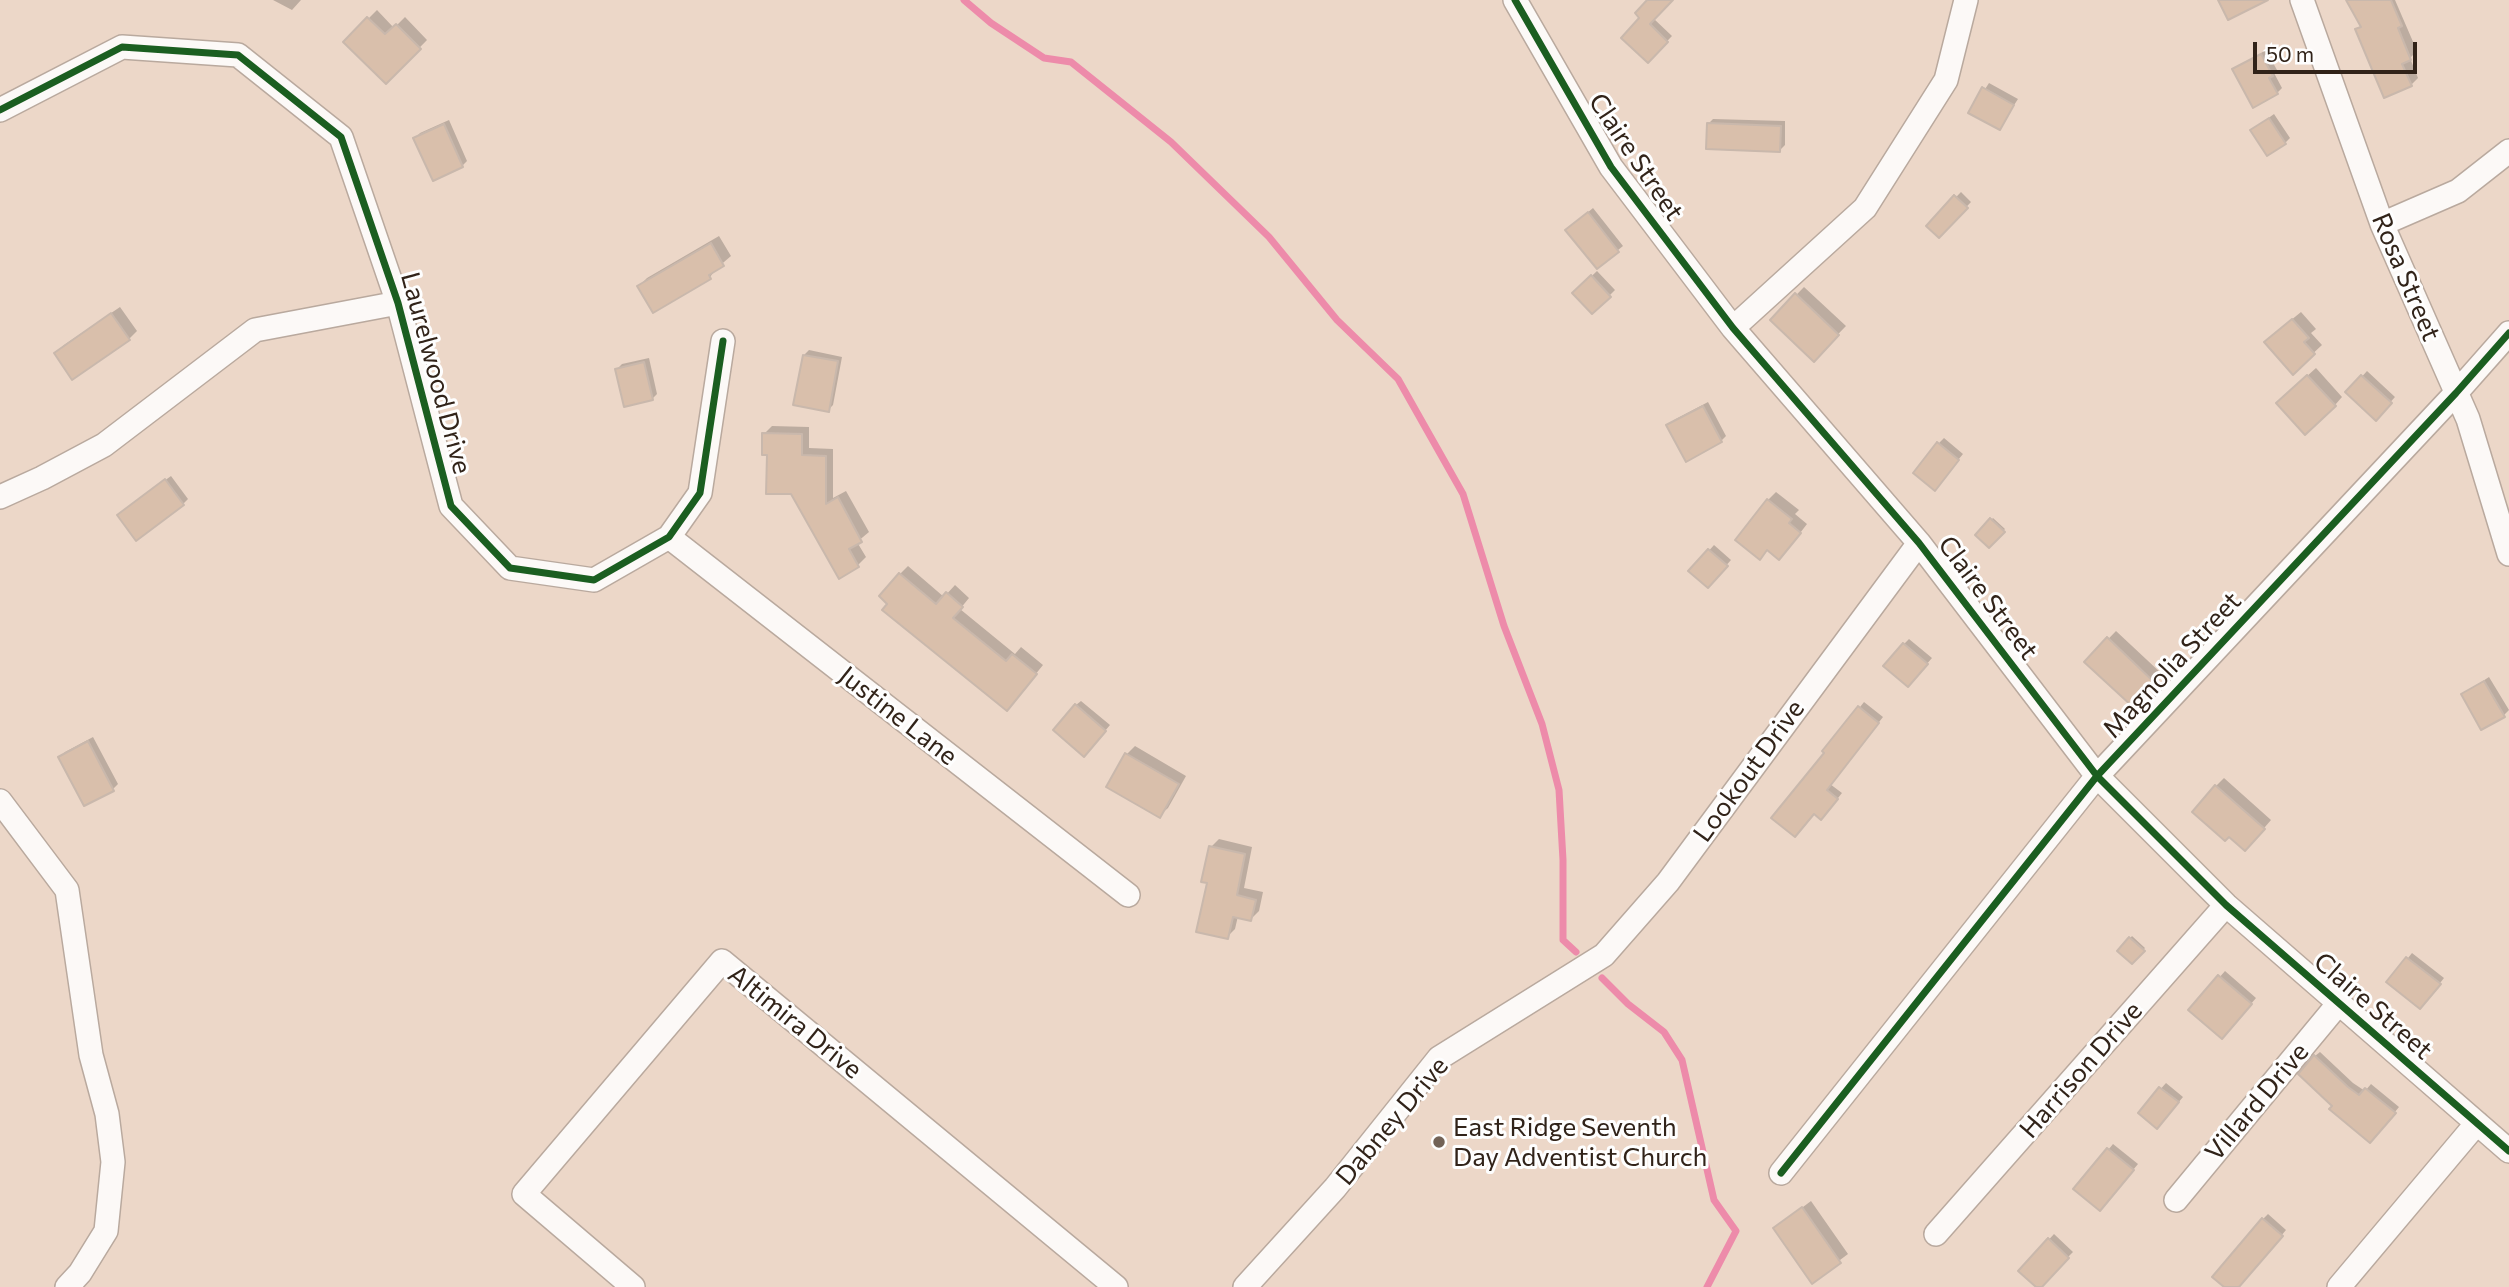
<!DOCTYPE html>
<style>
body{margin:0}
#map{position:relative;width:2509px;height:1287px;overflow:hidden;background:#ecd7c8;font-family:Commissioner,sans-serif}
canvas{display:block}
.scale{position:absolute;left:2253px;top:42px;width:164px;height:32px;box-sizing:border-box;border:4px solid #312319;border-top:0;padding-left:9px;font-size:21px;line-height:24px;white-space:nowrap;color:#312319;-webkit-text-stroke:5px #fefefe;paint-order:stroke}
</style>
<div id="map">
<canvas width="2509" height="1287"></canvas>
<div class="scale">50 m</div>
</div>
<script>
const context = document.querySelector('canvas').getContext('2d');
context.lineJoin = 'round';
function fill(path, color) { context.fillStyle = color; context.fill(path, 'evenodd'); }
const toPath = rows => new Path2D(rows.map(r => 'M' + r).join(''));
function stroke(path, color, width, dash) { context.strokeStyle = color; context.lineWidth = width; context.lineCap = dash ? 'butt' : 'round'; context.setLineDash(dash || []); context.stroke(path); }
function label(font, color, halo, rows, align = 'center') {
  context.font = font + ' Commissioner,sans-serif'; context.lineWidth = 6; context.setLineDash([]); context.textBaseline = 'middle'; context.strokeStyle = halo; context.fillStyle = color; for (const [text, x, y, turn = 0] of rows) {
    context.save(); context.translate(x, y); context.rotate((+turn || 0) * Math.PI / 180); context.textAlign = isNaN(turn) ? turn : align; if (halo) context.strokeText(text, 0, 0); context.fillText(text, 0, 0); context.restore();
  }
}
fill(toPath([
 [273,0,301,0,292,10],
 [1649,0,1671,0,1653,18,1672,36,1648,61,1642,18],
 [2348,0,2395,0,2417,51,2410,58,2418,78,2411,85,2357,29,2362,25],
 [377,10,394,28,405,17,427,40,386,82,345,42],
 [2266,50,2277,70,2274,73,2282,88,2277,93,2234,69],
 [1989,83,2018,99,1999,128,1970,112],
 [2274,114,2290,138,2285,143,2252,130],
 [1713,119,1785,121,1785,145,1780,150,1708,124],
 [449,120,467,161,462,166,415,138,420,133],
 [1961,192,1971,202,1939,236,1928,226],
 [1593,208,1623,246,1597,267,1573,225],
 [719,236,731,256,717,268,710,277,654,310,639,286,647,278],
 [1597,271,1615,290,1593,312,1574,293],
 [1804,287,1846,326,1814,359,1772,320],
 [120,307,137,331,129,339,56,353,64,345],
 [2301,312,2316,329,2311,333,2322,345,2293,372,2274,334],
 [809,350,842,357,833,405,828,410,804,355],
 [649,358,657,394,652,399,617,369,622,364],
 [2316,368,2342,397,2335,405,2286,395],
 [2367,371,2395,397,2376,418,2348,392],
 [1708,402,1726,436,1721,441,1669,425,1674,420],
 [772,426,809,427,809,448,833,449,833,498,846,491,869,532,857,542,866,557,858,565,768,454,764,434],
 [1944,438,1963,454,1939,483,1939,443],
 [171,476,188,499,183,504,124,510],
 [1776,492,1799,510,1795,514,1807,524,1787,550,1769,549,1760,558,1768,500],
 [1993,518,2005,529,1989,546,1977,535],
 [1714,545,1731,560,1708,586,1691,571],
 [908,566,944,597,955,585,969,598,960,609,1015,654,1021,647,1043,665,1014,701,890,603,900,574],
 [2116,631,2162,674,2133,705,2086,662],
 [1909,639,1932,658,1913,680,1904,644],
 [2489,677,2509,710,2504,715,2463,694],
 [1081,701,1110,725,1089,750,1076,705],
 [1864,702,1883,717,1830,784,1842,793,1826,813,1814,812,1827,752,1825,751],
 [93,737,118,784,113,789,60,757,65,752],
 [1135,746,1186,776,1168,808,1160,815,1127,754],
 [2224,778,2271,820,2253,841,2229,835,2216,786],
 [1219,839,1252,847,1244,888,1263,892,1259,911,1251,919,1238,916,1235,929,1227,937,1209,882,1211,847],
 [2132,936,2145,948,2132,962,2120,951],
 [2412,953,2444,978,2425,1002,2389,982],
 [2225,971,2256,998,2227,1032,2191,1010],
 [2320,1052,2353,1083,2365,1091,2371,1084,2399,1107,2375,1136,2334,1106,2315,1056],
 [2166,1083,2183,1097,2162,1122,2140,1112],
 [2113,1144,2138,1164,2105,1204,2076,1189],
 [1811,1201,1848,1254,1812,1281,1775,1228],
 [2268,1214,2286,1230,2238,1287,2227,1287,2263,1219],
 [2054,1234,2073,1252,2038,1287,2020,1271]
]), '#0003');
stroke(toPath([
 [964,0,991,23,1044,58,1071,62,1171,142,1269,237,1337,320,1398,379,1463,494,1504,626,1542,724,1559,790,1563,860,1563,940,1576,952],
 [1602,978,1628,1004,1664,1032,1682,1060,1714,1200,1736,1231,1707,1287]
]), '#ed8baa', 7);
const building = toPath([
 [1647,0,1673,0,1650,24,1668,42,1648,63,1621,38,1639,18,1635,13,1647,0],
 [2218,0,2268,0,2228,20,2218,0],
 [2346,0,2391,0,2402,26,2398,28,2411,60,2402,64,2412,86,2384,98,2355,29,2361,27,2346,0],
 [367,17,385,34,396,24,421,49,386,84,343,42,367,17],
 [2261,54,2273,76,2269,78,2278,94,2253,108,2232,69,2261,54],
 [1982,87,2014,105,2000,130,1968,113,1982,87],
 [2269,118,2286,144,2267,156,2250,130,2269,118],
 [1707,123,1781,126,1780,152,1706,149,1707,123],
 [444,124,463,167,433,181,413,138,444,124],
 [1954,195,1968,208,1939,238,1926,226,1954,195],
 [1588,212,1619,252,1597,269,1565,230,1588,212],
 [711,243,724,266,709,275,711,279,653,313,637,286,711,243],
 [1591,275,1611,297,1592,314,1572,293,1591,275],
 [1795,293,1839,335,1814,362,1770,320,1795,293],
 [111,313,130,340,72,380,54,353,111,313],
 [2292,319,2309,338,2304,342,2315,354,2293,375,2264,342,2292,319],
 [803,355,838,361,829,412,793,405,803,355],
 [644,362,653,400,624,407,615,369,644,362],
 [2307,375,2336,406,2305,435,2276,403,2307,375],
 [2361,375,2392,403,2376,421,2345,392,2361,375],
 [1703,406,1722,442,1686,462,1666,425,1703,406],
 [762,433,802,434,802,455,826,456,826,504,838,497,862,542,849,549,859,567,839,579,791,494,766,494,767,455,762,455,762,433],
 [1937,442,1959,460,1935,491,1913,473,1937,442],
 [165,479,184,505,136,541,117,515,165,479],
 [1767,499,1792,519,1789,523,1801,533,1779,560,1767,550,1760,560,1735,540,1767,499],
 [1990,518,2005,532,1989,548,1975,535,1990,518],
 [1708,549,1728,566,1708,588,1688,571,1708,549],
 [899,573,936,604,946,592,963,607,953,618,1006,661,1012,654,1037,674,1007,711,882,610,887,604,879,596,899,573],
 [2107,637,2155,683,2133,707,2084,662,2107,637],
 [1903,643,1928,664,1908,687,1883,666,1903,643],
 [2484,681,2505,717,2481,730,2461,694,2484,681],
 [1075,704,1106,731,1084,757,1053,730,1075,704],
 [1858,706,1879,723,1827,790,1838,799,1821,820,1814,814,1795,837,1771,818,1824,753,1822,751,1858,706],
 [88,741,114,791,84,806,58,757,88,741],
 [1125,753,1179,784,1160,818,1106,787,1125,753],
 [2215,785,2265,829,2245,851,2229,837,2225,841,2192,812,2215,785],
 [1209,846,1245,854,1237,895,1256,900,1251,921,1233,917,1228,939,1196,932,1207,883,1201,882,1209,846],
 [2129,937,2145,951,2132,964,2117,951,2129,937],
 [2406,957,2441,984,2420,1009,2386,982,2406,957],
 [2218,975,2252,1004,2222,1039,2188,1010,2218,975],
 [2314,1055,2348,1087,2359,1095,2365,1088,2396,1113,2370,1143,2329,1109,2332,1106,2298,1074,2314,1055],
 [2159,1087,2179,1102,2157,1129,2138,1113,2159,1087],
 [2107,1148,2134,1170,2100,1211,2073,1189,2107,1148],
 [1802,1207,1841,1263,1812,1284,1773,1228,1802,1207],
 [2262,1218,2283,1236,2239,1287,2224,1287,2212,1277,2262,1218],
 [2048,1238,2069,1258,2042,1287,2036,1287,2018,1271,2048,1238]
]);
fill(building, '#d9bfab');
stroke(building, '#c9b8ac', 2);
const street = toPath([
 [1515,0,1611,167,1733,328,1919,543,2097,776,2226,905,2509,1151],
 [2302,0,2382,224,2468,419,2509,554],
 [0,110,122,47,238,55,341,137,398,303,451,506,510,568,594,580,669,537,700,493,723,341],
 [2382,224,2458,191,2509,151],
 [1733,328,1865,208,1946,80,1966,0],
 [0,497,42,478,104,445,255,330,398,303],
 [669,537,1128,895],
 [0,801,67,890,91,1055,107,1114,113,1162,106,1231,80,1273,67,1287],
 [1781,1173,2097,776,2456,393,2509,333],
 [2176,1200,2339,1003],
 [1936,1234,2226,905],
 [633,1287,524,1194,722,961,1116,1287],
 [1245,1287,1335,1188,1439,1058,1604,955,1668,882,1919,543],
 [2339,1287,2477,1123]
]);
stroke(street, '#b9a99e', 26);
stroke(street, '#fcf9f7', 23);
stroke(toPath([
 [1515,0,1611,167,1733,328,1919,543,2097,776,2226,905,2509,1151],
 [0,110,122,47,238,55,341,137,398,303,451,506,510,568,594,580,669,537,700,493,723,341],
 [1781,1173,2097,776,2456,393,2509,333]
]), '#1b5e20', 7);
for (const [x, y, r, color] of [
 [1439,1142,7,"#726256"]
]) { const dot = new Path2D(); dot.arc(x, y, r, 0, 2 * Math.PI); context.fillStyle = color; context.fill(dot); stroke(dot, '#fefefe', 2.5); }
label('26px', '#312319', '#fefefe', [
 ["Claire Street",1636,157,56],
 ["Rosa Street",2406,277,67],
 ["Laurelwood Drive",436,373,75],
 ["Claire Street",1988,598,53],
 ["Magnolia Street",2172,665,-47],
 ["Justine Lane",898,716,38],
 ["Lookout Drive",1749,771,-54],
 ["Claire Street",2373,1006,41],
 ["Altimira Drive",795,1022,39],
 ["Harrison Drive",2081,1070,-49],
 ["Villard Drive",2257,1102,-50],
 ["Dabney Drive",1392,1121,-50]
]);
label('26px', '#312319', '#fefefe', [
 ["East Ridge Seventh",1453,1127],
 ["Day Adventist Church",1453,1157]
], 'left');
</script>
